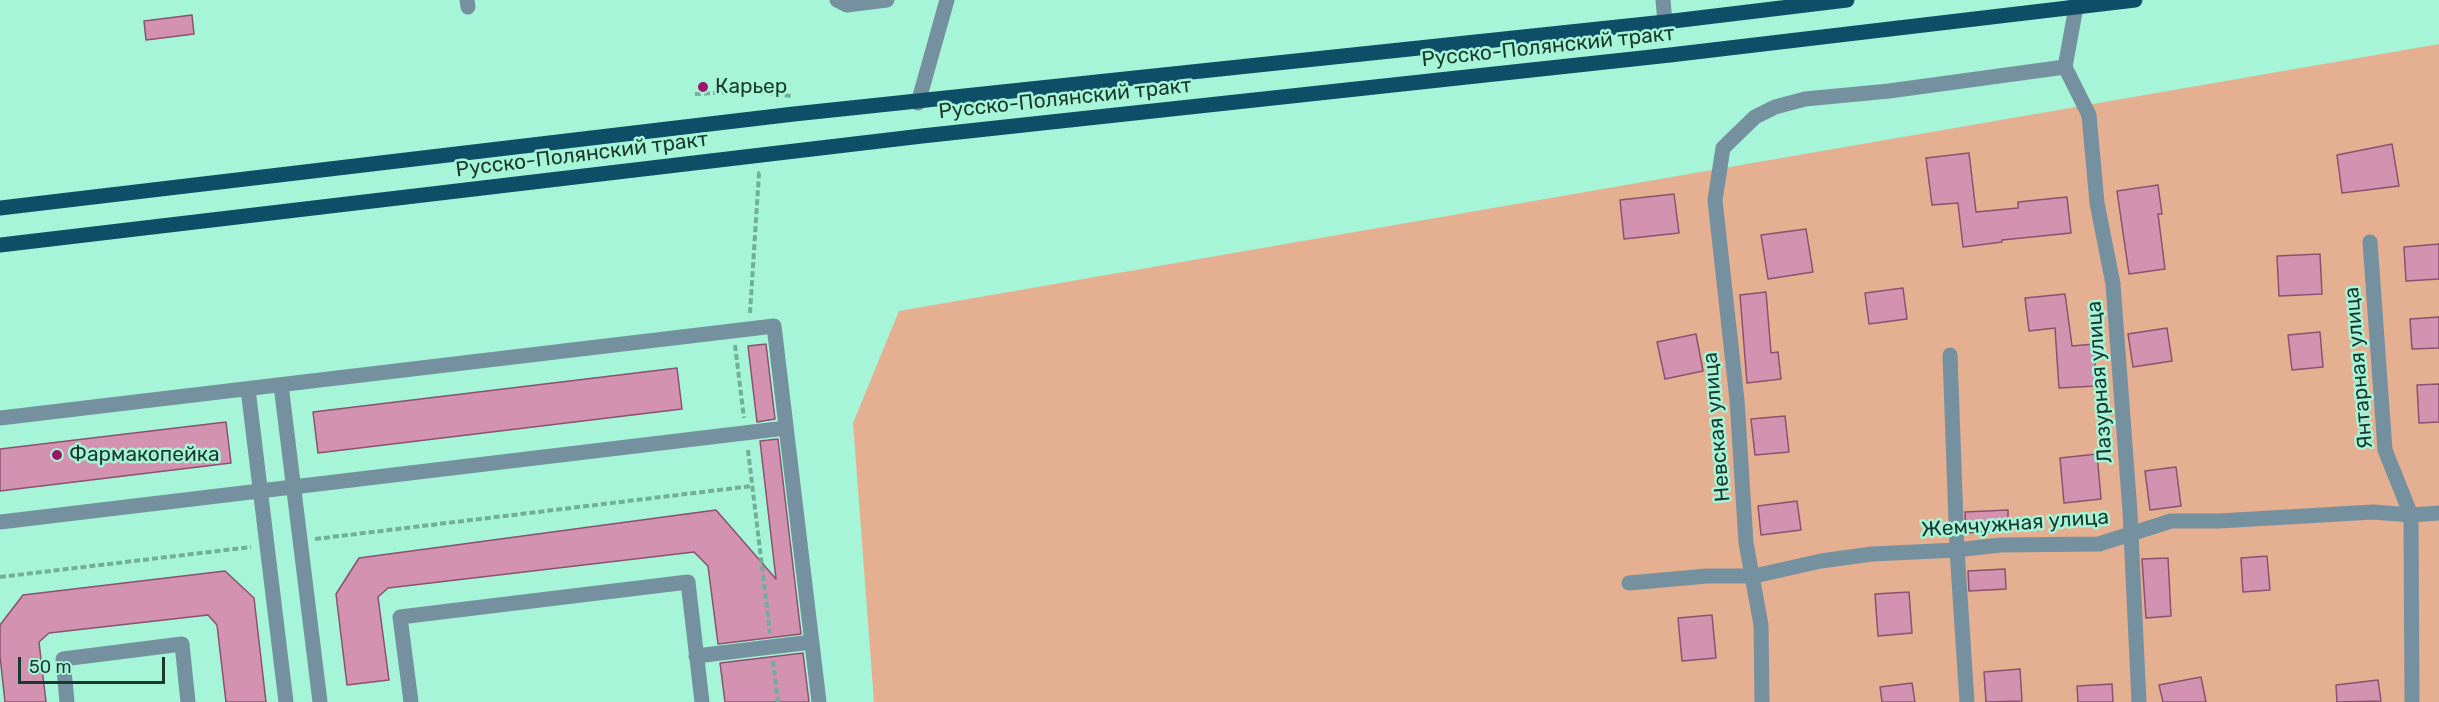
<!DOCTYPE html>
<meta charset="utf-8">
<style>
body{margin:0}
#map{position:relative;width:2439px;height:702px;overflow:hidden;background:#a7f5d9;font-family:Rubik,sans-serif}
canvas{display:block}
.scale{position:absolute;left:18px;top:657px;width:147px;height:27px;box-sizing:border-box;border:3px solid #19392f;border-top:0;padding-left:8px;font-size:18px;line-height:21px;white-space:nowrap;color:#19392f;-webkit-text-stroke:4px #a7f5d9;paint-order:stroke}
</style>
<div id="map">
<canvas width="2439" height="702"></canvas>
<div class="scale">50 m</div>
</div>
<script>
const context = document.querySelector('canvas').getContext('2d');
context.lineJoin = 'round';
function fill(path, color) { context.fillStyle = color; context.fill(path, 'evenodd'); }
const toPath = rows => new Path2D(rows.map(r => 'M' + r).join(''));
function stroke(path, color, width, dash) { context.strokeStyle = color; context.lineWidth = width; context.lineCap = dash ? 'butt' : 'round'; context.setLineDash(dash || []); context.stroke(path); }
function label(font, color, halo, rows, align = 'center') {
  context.font = font + ' Rubik,sans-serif'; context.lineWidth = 5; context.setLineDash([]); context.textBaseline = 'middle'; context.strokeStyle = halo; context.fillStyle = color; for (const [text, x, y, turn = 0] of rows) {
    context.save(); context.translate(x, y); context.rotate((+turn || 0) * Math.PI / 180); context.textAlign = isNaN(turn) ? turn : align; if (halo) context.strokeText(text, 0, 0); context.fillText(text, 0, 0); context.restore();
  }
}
fill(toPath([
 [2439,44,2439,702,874,702,853,423,899,311]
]), '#e5af91');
const building = toPath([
 [192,15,194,34,146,40,144,21,192,15],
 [2392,144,2399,186,2342,193,2337,155,2392,144],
 [1969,153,1976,212,2018,208,2018,202,2067,197,2071,233,2002,240,2002,242,1963,247,1958,203,1932,205,1926,158,1969,153],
 [2158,185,2162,214,2158,214,2165,269,2129,274,2117,191,2158,185],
 [1674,194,1679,233,1624,239,1620,200,1674,194],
 [1806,229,1813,272,1768,279,1761,235,1806,229],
 [2439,244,2439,279,2406,281,2404,247,2439,244],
 [2320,254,2322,294,2279,296,2277,256,2320,254],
 [1903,288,1907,319,1869,324,1865,293,1903,288],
 [1766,292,1771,353,1778,352,1781,379,1747,383,1740,295,1766,292],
 [2065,294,2072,346,2094,344,2096,386,2059,388,2055,328,2029,331,2025,298,2065,294],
 [2439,317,2439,348,2412,349,2410,319,2439,317],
 [2167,328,2172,361,2133,367,2128,334,2167,328],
 [2320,332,2323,367,2292,370,2288,335,2320,332],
 [1696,334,1703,371,1665,379,1657,342,1696,334],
 [766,344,775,419,757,422,748,346,766,344],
 [677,368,682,409,318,453,313,412,677,368],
 [2439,384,2439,422,2419,423,2417,385,2439,384],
 [1785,416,1789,452,1755,455,1751,419,1785,416],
 [226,422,231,463,0,491,0,449,226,422],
 [778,439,801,634,718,644,708,566,694,552,388,588,378,597,389,680,347,685,336,594,359,558,716,510,776,579,760,441,778,439],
 [2097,454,2101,499,2064,503,2060,458,2097,454],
 [2176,467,2181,506,2150,510,2145,471,2176,467],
 [1797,501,1801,530,1761,535,1758,506,1797,501],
 [2008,510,2008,531,1966,533,1965,512,2008,510],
 [2267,556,2270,590,2243,592,2241,558,2267,556],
 [2168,558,2171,616,2146,618,2142,559,2168,558],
 [2005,569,2006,589,1969,591,1968,571,2005,569],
 [225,571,254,598,266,702,226,702,217,625,208,615,49,633,39,642,46,702,5,702,0,656,0,625,23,595,225,571],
 [1909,592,1912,633,1878,636,1875,594,1909,592],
 [1712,615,1716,658,1682,661,1678,618,1712,615],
 [803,653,809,702,725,702,720,663,803,653],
 [2020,669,2022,701,1986,702,1984,672,2020,669],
 [2201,677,2206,702,2163,702,2159,685,2201,677],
 [2378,680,2381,701,2337,702,2336,685,2378,680],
 [1912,683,1915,702,1882,702,1880,687,1912,683],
 [2112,684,2113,702,2078,702,2077,686,2112,684]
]);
fill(building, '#d393b0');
stroke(building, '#8b516d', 1.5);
stroke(toPath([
 [695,94,753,91,791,96],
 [750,313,759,173,761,173],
 [735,345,744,418],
 [748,450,770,633],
 [315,539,752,486],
 [0,577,251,547],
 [773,661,778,702]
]), '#72af99', 4, [6, 3]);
stroke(toPath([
 [467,0,468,7],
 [837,0,847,5,887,0],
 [1663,0,1665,22],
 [2065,67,2089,115,2097,203,2113,284,2130,512,2139,702],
 [2065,67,2076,7,2075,0],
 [918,103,947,0],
 [2370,242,2385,450,2411,515,2412,702],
 [1950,355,1957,550,1967,702],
 [281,385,320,702],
 [248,389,286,702],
 [0,418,774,326,819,702],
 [0,522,786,428],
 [1629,583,1707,576,1754,576,1821,561,1872,554,1957,550,2000,545,2099,544,2171,521,2219,521,2373,512,2411,515,2439,513],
 [696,656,812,642],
 [67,702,63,659,182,644,188,702],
 [411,702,400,617,688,582,702,702],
 [1762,702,1761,625,1746,543,1737,400,1715,200,1723,148,1755,117,1775,107,1805,99,1889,91,2065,67]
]), '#75919f', 15);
stroke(toPath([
 [0,208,794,114,1665,22,1847,0],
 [0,245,922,136,1670,55,2135,0]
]), '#0f4e67', 15);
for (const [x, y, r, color] of [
 [703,87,6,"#9c1667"],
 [57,455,6,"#9c1667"]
]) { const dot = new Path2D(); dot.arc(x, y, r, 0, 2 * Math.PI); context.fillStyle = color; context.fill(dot); stroke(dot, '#a7f5d9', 2); }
label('21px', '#19392f', '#a7f5d9', [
 ["Русско-Полянский тракт",1548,47,-6],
 ["Русско-Полянский тракт",1065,99,-6],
 ["Русско-Полянский тракт",582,155,-7],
 ["Янтарная улица",2359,368,-95],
 ["Лазурная улица",2100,382,-94],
 ["Невская улица",1717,427,-95],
 ["Жемчужная улица",2015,524,-4]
]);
label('21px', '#19392f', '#a7f5d9', [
 ["Карьер",715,87],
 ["Фармакопейка",69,455]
], 'left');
</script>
